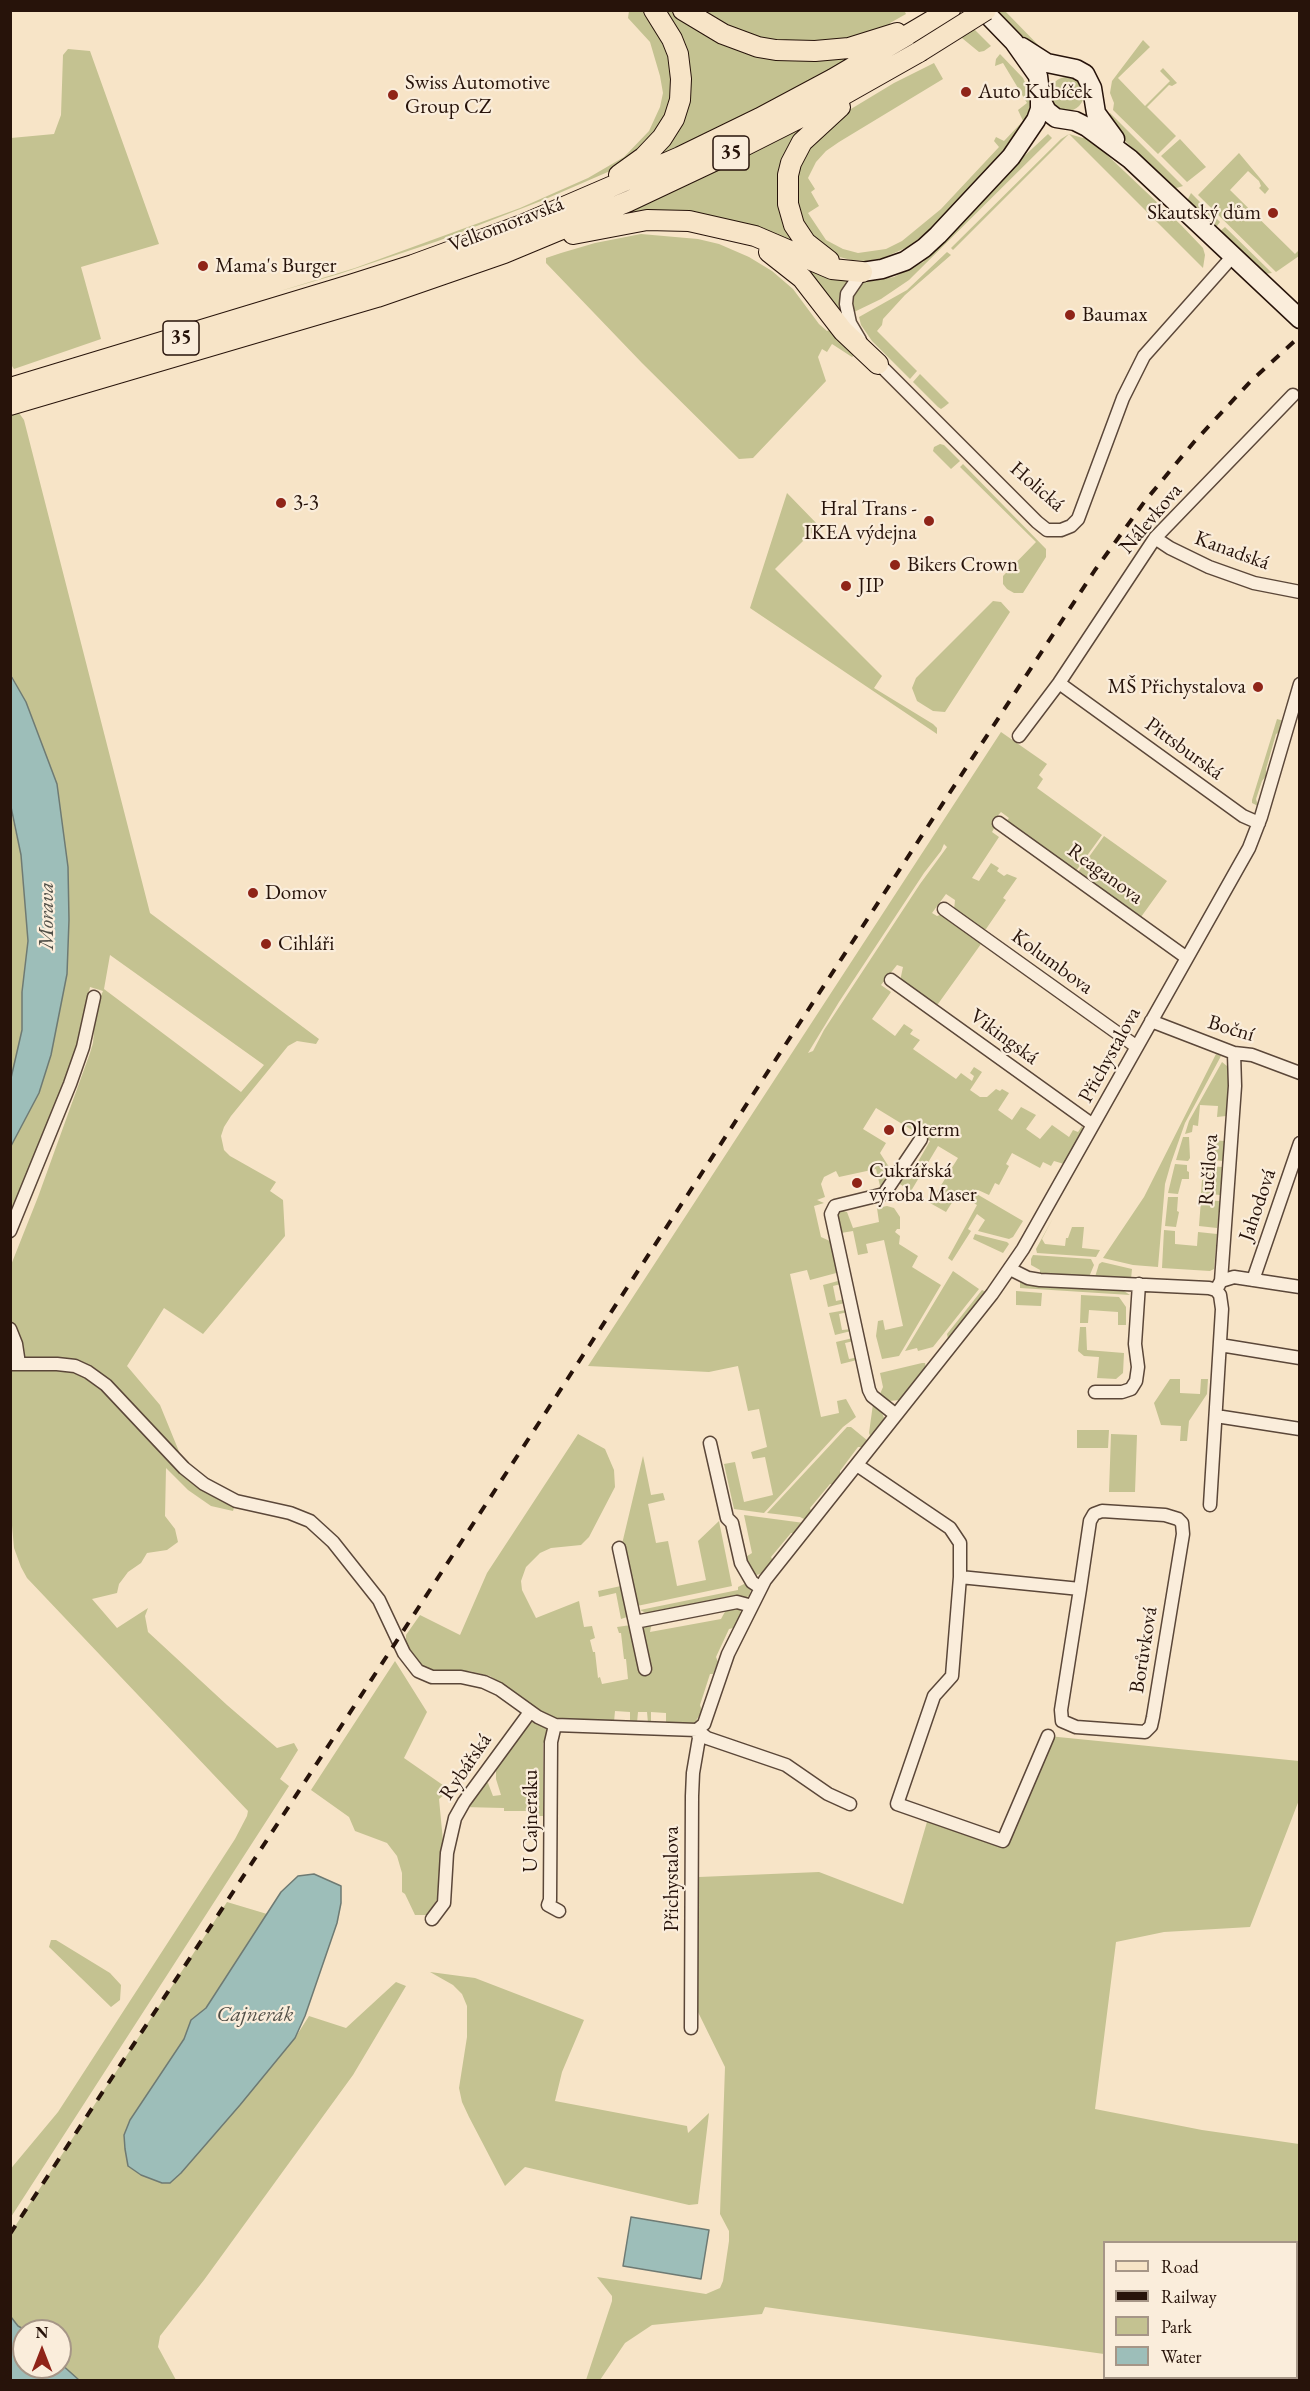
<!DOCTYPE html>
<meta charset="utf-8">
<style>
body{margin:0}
#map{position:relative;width:1310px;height:2391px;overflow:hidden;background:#f7e4c7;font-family:"EB Garamond",serif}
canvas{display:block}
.frame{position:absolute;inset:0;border:12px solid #27130a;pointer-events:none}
.legend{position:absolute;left:1103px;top:2241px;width:195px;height:138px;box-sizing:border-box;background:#faeddb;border:2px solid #a69687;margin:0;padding:8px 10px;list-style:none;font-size:18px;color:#27130a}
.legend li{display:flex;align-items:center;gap:12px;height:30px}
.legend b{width:30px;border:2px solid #a69687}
.north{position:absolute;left:12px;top:2319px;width:60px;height:60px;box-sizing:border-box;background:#faeddb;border:2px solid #a69687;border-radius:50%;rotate:0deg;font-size:16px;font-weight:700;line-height:24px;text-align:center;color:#27130a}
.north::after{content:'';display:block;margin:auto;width:21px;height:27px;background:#8f2418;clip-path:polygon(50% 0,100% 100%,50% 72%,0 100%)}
</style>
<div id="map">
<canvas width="1310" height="2391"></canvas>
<div class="frame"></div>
<ul class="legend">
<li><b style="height:8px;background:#f7e4c7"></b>Road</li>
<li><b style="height:8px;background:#27130a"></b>Railway</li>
<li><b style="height:16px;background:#c4c291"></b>Park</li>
<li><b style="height:16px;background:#9dbeb9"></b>Water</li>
</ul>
<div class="north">N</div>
</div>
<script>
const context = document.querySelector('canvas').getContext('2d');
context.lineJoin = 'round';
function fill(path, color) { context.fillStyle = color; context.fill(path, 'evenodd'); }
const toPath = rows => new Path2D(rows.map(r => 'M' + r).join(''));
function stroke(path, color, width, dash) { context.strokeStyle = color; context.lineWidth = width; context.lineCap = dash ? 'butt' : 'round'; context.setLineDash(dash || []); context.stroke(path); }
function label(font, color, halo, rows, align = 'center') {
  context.font = font + ' "EB Garamond",serif'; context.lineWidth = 4.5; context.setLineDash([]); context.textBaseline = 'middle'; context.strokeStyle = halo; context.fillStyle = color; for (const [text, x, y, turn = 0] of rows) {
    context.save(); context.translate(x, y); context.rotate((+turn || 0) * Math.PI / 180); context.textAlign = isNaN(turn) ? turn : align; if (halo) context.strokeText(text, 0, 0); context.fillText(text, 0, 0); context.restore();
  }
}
fill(toPath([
 [904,10,906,14,890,23,891,27,833,44,756,40,695,11],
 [629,11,646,11,671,55,673,102,655,137,617,168,541,201,438,241,339,274,277,292,355,268,520,208,588,178,624,157,649,131,660,107,663,93,660,76,650,42,628,18],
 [662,11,672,11,711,37,859,54,740,119,655,160,680,122],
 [929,11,956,11,991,46,984,51,979,52],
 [994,11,1005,11,1045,52,1034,50],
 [1143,40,1150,47,1118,78,1145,106,1170,81,1160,71,1163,68,1177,83,1172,86,1169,85,1147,107,1176,136,1158,154,1113,110,1114,103,1110,93,1112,81],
 [68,49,90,51,159,244,81,267,101,339,14,369,10,363,11,138,54,134,61,115,63,55],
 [1000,54,1023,78,1030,93,1030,106,1024,131,947,214,910,246,883,258,866,261,851,260,836,256,806,230,797,209,797,171,808,147,841,115,894,83,934,63,943,79,839,142,826,151,816,162,808,178,815,189,811,192,819,206,808,213,826,240,843,249,858,253,886,249,902,241,941,209,999,147,994,141,996,137,1004,141,1023,121,1018,110,1027,103,1003,63,995,66,996,59],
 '1050 94a17 17 0 1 1 34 0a17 17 0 1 1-34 0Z',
 [1110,113,1183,186,1173,189,1104,120],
 [807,123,792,145,800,248,660,211,626,212],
 [1048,134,1052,138,909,280,881,299,852,313,851,295,861,283,894,277,923,262,1020,160],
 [1069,134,1083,138,1087,136,1181,225,1203,248,1205,255,1203,268,1069,134,953,250,951,248,1061,139],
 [1180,139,1206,167,1187,182,1161,156],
 [1239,153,1269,189,1265,194,1259,188,1261,186,1259,181,1248,171,1230,190,1295,254,1299,250,1299,256,1276,272,1198,195],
 [1191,193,1220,222,1214,230,1187,201],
 [1225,227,1272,273,1264,274,1218,233],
 [641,234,698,239,719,244,749,257,772,271,793,289,819,324,827,331,832,329,855,355,852,357,832,344,827,352,822,349,818,357,826,381,753,458,739,459,642,363,546,263,546,258,561,253,595,243],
 [947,252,951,255,905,295,883,319,882,325,877,331,917,371,910,379,872,341,861,325,859,317,907,290],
 [793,261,848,281,844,315,837,318],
 [920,374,949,403,944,407,941,409,938,407,913,382],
 [19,413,24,420,150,913,319,1039,316,1044,297,1041,288,1046,231,1116,224,1127,221,1136,224,1150,230,1156,276,1182,270,1191,283,1200,285,1236,203,1334,164,1308,127,1366,160,1405,187,1471,236,1501,233,1511,211,1506,188,1490,166,1468,165,1516,175,1529,178,1542,167,1550,147,1553,141,1563,128,1572,119,1584,117,1593,92,1599,117,1628,148,1608,145,1616,148,1632,227,1705,277,1748,294,1743,298,1750,280,1779,289,1786,11,2217,10,2171,13,2166,58,2112,235,1839,247,1816,248,1811,27,1578,21,1567,14,1548,10,1503,11,1265,38,1197,90,1053,93,1043,96,1007,103,991,90,987,77,1046,53,1111,11,1210,11,1146,39,1093,51,1055,67,974,57,784,28,707,11,674,10,415],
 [110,955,264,1065,241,1092,104,989],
 [940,444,944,445,960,461,951,469,933,451,934,447],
 [963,464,1046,549,1046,557,1023,593,1014,593,1007,589,1003,584,1003,576,1036,542,960,467],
 [787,493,820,527,821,534,818,539,811,533,775,569,882,676,874,688,933,724,937,728,937,734,750,608],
 [993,601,1001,602,1010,612,945,712,933,711,917,701,912,688,916,678],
 [1277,719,1284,721,1280,732,1276,734,1266,769,1266,776,1262,781,1256,799,1258,806,1252,803,1252,800],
 [1001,732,1047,764,1039,775,1043,779,1037,788,1102,835,1076,871,1011,824,1005,823,1009,818,1001,812,992,822,996,825,992,832,999,837,972,878,979,881,991,863,999,868,997,871,1004,876,1007,874,1017,878,1003,898,1006,900,986,929,981,929,954,910,955,900,946,894,932,913,937,916,943,914,981,941,981,944,938,1004,935,1004,900,981,903,967,897,965,881,985,891,992,872,1019,895,1036,904,1024,913,1030,910,1034,920,1040,913,1049,956,1079,961,1073,972,1081,974,1076,970,1073,974,1067,982,1072,970,1090,980,1097,987,1097,996,1089,1000,1091,1002,1089,1009,1093,998,1110,1012,1120,1021,1107,1036,1115,1026,1129,1040,1139,1052,1125,1069,1137,1073,1130,1078,1132,1082,1126,1083,1130,1064,1164,1054,1161,1051,1166,1043,1162,1040,1168,1012,1153,1006,1164,1009,1166,999,1185,995,1183,989,1195,978,1190,975,1193,1023,1221,1013,1237,1009,1239,978,1231,985,1220,977,1214,968,1229,971,1231,952,1261,948,1258,977,1205,958,1193,946,1212,930,1203,958,1158,938,1146,911,1191,895,1181,901,1176,908,1179,930,1141,876,1108,863,1129,886,1143,880,1153,889,1167,891,1175,887,1184,880,1186,876,1169,839,1177,836,1171,824,1177,821,1184,825,1197,817,1200,824,1203,814,1206,821,1237,832,1242,840,1272,810,1280,807,1270,790,1274,821,1417,839,1413,837,1401,846,1399,856,1417,843,1427,764,1513,734,1509,724,1464,735,1462,744,1502,773,1495,765,1457,753,1459,751,1452,767,1447,759,1409,748,1411,738,1366,709,1372,588,1366],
 [944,844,947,847,920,884,824,1030,813,1051,808,1053,839,1002,924,873,941,851],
 [10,807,21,855,28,941,22,992,22,1030,11,1078],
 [1104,836,1167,881,1141,917,1078,872],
 [1216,1054,1221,1056,1185,1123,1171,1163,1165,1184,1158,1267,1133,1265,1103,1258,1144,1197],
 [1222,1062,1227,1066,1230,1077,1226,1116,1217,1117,1218,1106,1200,1105,1198,1126,1193,1125,1192,1132,1185,1134,1189,1121],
 [1183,1137,1189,1137,1190,1158,1188,1161,1176,1160],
 [1212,1140,1224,1141,1223,1161,1211,1160],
 [1175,1164,1187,1165,1187,1171,1189,1172,1189,1179,1182,1179,1178,1194,1168,1193],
 [1210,1166,1222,1167,1220,1195,1201,1193,1202,1180,1209,1180],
 [1168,1197,1178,1197,1177,1211,1179,1212,1176,1227,1165,1226],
 [1201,1200,1220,1201,1217,1228,1199,1226],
 [887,1206,894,1208,900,1217,900,1229,897,1229,895,1232,900,1236,899,1244,918,1256,912,1267,941,1285,899,1356,882,1359,876,1336,878,1321,883,1320,885,1330,903,1326,884,1240,866,1244,868,1253,858,1255,853,1231,841,1233,837,1213,840,1210,847,1212,853,1228,879,1222,877,1208],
 [1053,1218,1042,1239,1045,1244,1065,1246,1066,1238,1068,1238,1072,1227,1084,1227,1082,1248,1100,1250,1096,1257,1037,1253,1036,1249],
 [1164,1230,1175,1231,1175,1244,1197,1246,1198,1232,1217,1234,1214,1269,1210,1271,1162,1268],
 [975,1234,1007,1242,1009,1244,1003,1253,973,1239],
 [1033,1255,1091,1259,1094,1265,1089,1277,1040,1274,1040,1270,1031,1265,1031,1259],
 [1102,1262,1132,1269,1131,1279,1095,1277,1099,1264],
 [953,1271,979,1289,933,1347,918,1351,917,1348,905,1351],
 [838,1281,841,1284,833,1286,836,1301,845,1299,845,1303,828,1307,823,1285],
 [1020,1282,1032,1285,1124,1291,1130,1295,1020,1288],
 [982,1290,986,1292,948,1339,947,1334],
 [1016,1291,1042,1293,1041,1306,1016,1305],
 [1081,1295,1119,1297,1126,1307,1126,1325,1118,1325,1118,1312,1089,1310,1088,1323,1080,1323],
 [846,1310,848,1312,839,1314,842,1330,852,1329,851,1331,835,1335,829,1313],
 [1080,1327,1086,1327,1087,1350,1124,1353,1123,1373,1116,1379,1097,1378,1099,1357,1084,1356,1078,1351],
 [853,1338,854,1341,845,1343,849,1359,859,1357,857,1360,841,1364,836,1342],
 [922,1363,925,1363,926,1368,900,1400,889,1401,880,1394,883,1387,880,1373],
 [1170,1379,1180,1379,1180,1393,1200,1394,1201,1379,1208,1379,1207,1394,1189,1421,1187,1441,1180,1441,1181,1426,1161,1425,1154,1403],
 [873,1404,881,1410,884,1418,882,1423,871,1438,869,1433],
 [847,1427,851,1427,868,1441,864,1447,858,1447,840,1471,840,1477,835,1484,830,1484,810,1508,812,1513,806,1520,800,1517,767,1513],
 [1077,1430,1109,1430,1108,1448,1077,1448],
 [578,1434,605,1449,614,1470,615,1487,589,1537,581,1545,551,1548,540,1553,526,1567,521,1581,522,1590,536,1618,579,1601,584,1627,592,1626,595,1638,590,1640,593,1652,595,1652,598,1678,600,1677,602,1684,628,1679,626,1659,624,1659,621,1633,619,1633,617,1627,652,1622,650,1632,721,1619,727,1608,740,1608,741,1615,733,1628,729,1629,716,1657,718,1662,713,1674,710,1674,700,1705,702,1711,694,1724,666,1724,666,1713,651,1712,651,1723,648,1723,647,1712,638,1712,637,1723,630,1723,630,1712,615,1711,614,1722,559,1720,545,1715,490,1676,469,1671,445,1673,430,1671,421,1667,409,1651,406,1643,406,1635,420,1615,460,1635,487,1573],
 [1111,1434,1137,1435,1135,1492,1109,1492],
 [643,1456,651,1495,663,1493,665,1500,648,1504,656,1543,668,1541,677,1586,706,1580,698,1541,719,1521,732,1586,637,1606,622,1544],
 [744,1515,804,1523,795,1533,791,1533,771,1557,773,1561,764,1572,757,1575,751,1573,744,1558,752,1553],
 [746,1583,751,1590,749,1596,745,1598,648,1614,640,1610,738,1590,738,1587],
 [621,1586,627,1617,621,1619,616,1593,599,1597,598,1591],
 [395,1661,427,1712,404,1758,450,1790,439,1799,443,1841,444,1887,428,1915,415,1915,405,1894,402,1892,402,1873,397,1856,387,1843,355,1831,349,1817,311,1790],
 [535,1721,546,1727,547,1732,546,1741,543,1743,543,1816,528,1816,528,1811,504,1811,504,1808,463,1807,484,1781,488,1783,493,1796,501,1795,496,1779,496,1763,530,1722],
 [1048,1736,1299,1761,1299,1800,1250,1927,1164,1932,1116,1942,1095,2109,1202,2130,1299,2144,1299,2380,1271,2378,1296,2378,1296,2242,1104,2242,1104,2354,765,2307,762,2314,652,2325,625,2343,600,2380,586,2380,612,2301,612,2296,597,2277,706,2294,720,2288,723,2281,729,2241,729,2231,720,2214,725,2067,696,2008,699,1877,819,1872,903,1904,929,1815,1003,1841],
 [227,1902,267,1914,206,2008,191,2020,184,2039,130,2120,124,2135,128,2166,295,2038,309,2016,346,2028,396,1982,406,1986,353,2075,204,2280,160,2336,158,2347,176,2380,79,2380,60,2363,60,2331,27,2331,18,2326,11,2317,10,2234],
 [51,1940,56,1940,110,1973,121,1985,120,2000,111,2007,49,1947],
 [430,1972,475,1978,584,2020,562,2072,555,2101,687,2126,688,2133,709,2113,698,2204,689,2205,525,2167,505,2186,469,2117,462,2102,459,2088,467,2037,467,2006,462,1994,453,1985]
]), '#c4c291');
const water = toPath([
 [10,674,26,702,57,784,68,867,69,920,67,974,51,1055,39,1093,11,1146,11,1078,22,1030,22,992,28,941,21,855,11,807,10,674],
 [314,1874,341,1886,341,1903,337,1923,305,2016,295,2038,240,2105,181,2173,170,2183,162,2183,141,2175,128,2166,125,2149,124,2135,130,2120,184,2039,191,2020,206,2008,281,1892,298,1876,314,1874],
 [631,2217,709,2230,701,2279,623,2266,631,2217],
 [11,2317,18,2326,27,2331,24,2331,24,2367,60,2367,60,2363,79,2380,11,2380,11,2317]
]);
fill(water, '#9dbeb9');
stroke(water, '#6e7a73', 1.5);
const street = toPath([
 [860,340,850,323,846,304,847,294,862,272],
 [874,359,1037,522,1047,530,1061,530,1071,526,1078,519,1123,398,1144,356,1232,257],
 [1155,538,1170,548,1209,567,1254,583,1300,592],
 [1059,683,1243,816,1259,823],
 [1019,736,1059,683,1155,538,1293,395],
 [999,823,1187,958],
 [944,909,1137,1047],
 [891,980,1093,1125],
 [1151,1021,1234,1053,1252,1055,1300,1073],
 [10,1231,70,1084,83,1047,94,997],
 [1010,1269,1028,1278,1040,1280,1209,1288,1216,1290,1220,1295,1222,1309,1210,1505],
 [1253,1280,1300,1143],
 [1221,1281,1234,1277,1300,1287],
 [1216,1290,1221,1281,1235,1086,1234,1053],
 [10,1329,16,1344,19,1364],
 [1220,1345,1300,1358],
 [10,1364,57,1364,75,1366,88,1372,106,1385,184,1468,204,1484,236,1501,290,1513,310,1521,333,1542,379,1600,404,1653,418,1671,432,1677,461,1677,484,1682,499,1689,538,1717,555,1725,697,1730],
 [1095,1392,1122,1392,1131,1389,1136,1381,1138,1367,1135,1344,1139,1284],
 [896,1415,872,1396,869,1390,831,1214,835,1206,884,1194,921,1139],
 [1216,1416,1300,1429],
 [710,1443,727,1518,732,1523,741,1563,752,1582,761,1588],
 [857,1465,950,1528,960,1543,960,1577,952,1676,934,1696,897,1804,1003,1841,1048,1736],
 [619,1548,645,1669],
 [960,1577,1080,1589,1090,1521,1094,1514,1102,1511,1165,1515,1178,1519,1182,1523,1183,1534,1153,1717,1151,1726,1145,1732,1076,1727,1062,1721,1061,1710,1080,1589],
 [635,1622,737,1602,752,1606],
 [555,1725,551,1742,550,1900,548,1905,559,1911],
 [697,1730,704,1724,728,1654,765,1580,992,1294,1023,1249,1249,848,1261,817,1300,684],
 [697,1730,707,1738,786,1765,828,1794,850,1804],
 [432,1919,444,1903,447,1853,455,1818,464,1802,530,1712],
 [691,2028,692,1796,693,1773,699,1738,697,1730]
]);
const secondary = toPath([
 [983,10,1014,42,1038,76,1041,100,1047,111,1056,118,1075,121,1087,127,1130,159,1300,319],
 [1022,47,1047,63,1076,69,1085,74,1092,88,1096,113,1115,139],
 [862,272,882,269,905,261,924,248,938,235,1011,157,1036,120,1040,109,1040,96]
]);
const primary = toPath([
 [683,10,723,34,758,47,776,50,815,51,849,48,897,33],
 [619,175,644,157,662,138,674,119,680,100,681,79,678,54,672,39,654,10],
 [573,234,647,220,689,221,755,236,832,269,862,272],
 [769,252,802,278,843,331,878,364],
 [829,261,806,243,794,225,788,204,788,175,791,163,802,142,840,107],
 [10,388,350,285,413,265,522,225,680,157,760,118,833,79,950,10],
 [10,405,377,297,504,253,629,201,718,159,827,104,919,52]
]);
stroke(street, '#5b4739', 15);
stroke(secondary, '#27130a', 21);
stroke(primary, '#27130a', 22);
stroke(street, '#faeddb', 12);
stroke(secondary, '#faeddb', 18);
stroke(primary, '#f7e4c7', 20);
stroke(toPath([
 [10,2234,1095,570,1145,501,1194,442,1250,382,1300,336]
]), '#27130a', 4, [10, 10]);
const primaryBridge = toPath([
 [919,52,986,10]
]);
stroke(primaryBridge, '#27130a', 22, []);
stroke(primaryBridge, '#f7e4c7', 20);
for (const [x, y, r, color] of [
 [966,92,6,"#8f2418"],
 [393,95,6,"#8f2418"],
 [1273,213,6,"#8f2418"],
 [203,266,6,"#8f2418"],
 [1070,315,6,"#8f2418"],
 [281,503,6,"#8f2418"],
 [929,521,6,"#8f2418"],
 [895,565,6,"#8f2418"],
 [846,586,6,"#8f2418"],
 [1258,687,6,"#8f2418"],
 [253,893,6,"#8f2418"],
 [266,944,6,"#8f2418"],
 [889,1130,6,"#8f2418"],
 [857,1183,6,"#8f2418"]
]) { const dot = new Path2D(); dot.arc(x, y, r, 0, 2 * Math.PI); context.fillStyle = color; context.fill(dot); stroke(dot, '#faeddb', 2); }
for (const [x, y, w] of [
 [731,153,36],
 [181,338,36]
]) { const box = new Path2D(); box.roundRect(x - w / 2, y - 17, w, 34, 4.5); context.fillStyle = '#faeddb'; context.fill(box); stroke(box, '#27130a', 1.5); }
label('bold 20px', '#27130a', null, [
 ["35",731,153],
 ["35",181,338]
]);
label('21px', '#27130a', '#faeddb', [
 ["Swiss Automotive",405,83],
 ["Group CZ",405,107],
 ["Auto Kubíček",978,92],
 ["Skautský dům",1261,213,"right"],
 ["Mama's Burger",215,266],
 ["Baumax",1082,315],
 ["3-3",293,503],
 ["Hral Trans -",917,509,"right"],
 ["IKEA výdejna",917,533,"right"],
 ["Bikers Crown",907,565],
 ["JIP",858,586],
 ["MŠ Přichystalova",1246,687,"right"],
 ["Domov",265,893],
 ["Cihláři",278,944],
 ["Olterm",901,1130],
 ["Cukrářská",869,1171],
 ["výroba Maser",869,1195]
], 'left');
label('21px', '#27130a', '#faeddb', [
 ["Velkomoravská",506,225,-21],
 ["Holická",1037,487,41],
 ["Nálevkova",1151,519,-50],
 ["Kanadská",1232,551,20],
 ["Pittsburská",1184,749,36],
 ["Reaganova",1105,874,36],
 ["Kolumbova",1052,962,36],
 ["Boční",1231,1029,17],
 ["Vikingská",1004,1037,36],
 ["Přichystalova",1110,1055,-61],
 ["Ručilova",1209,1170,-86],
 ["Jahodová",1258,1205,-71],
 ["Borůvková",1144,1650,-81],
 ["Rybářská",466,1767,-56],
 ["U Cajneráku",531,1821,-90],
 ["Přichystalova",672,1879,-90]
]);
label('italic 22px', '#504f47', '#faeddb', [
 ["Morava",47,916,-90],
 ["Cajnerák",255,2015]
]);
</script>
